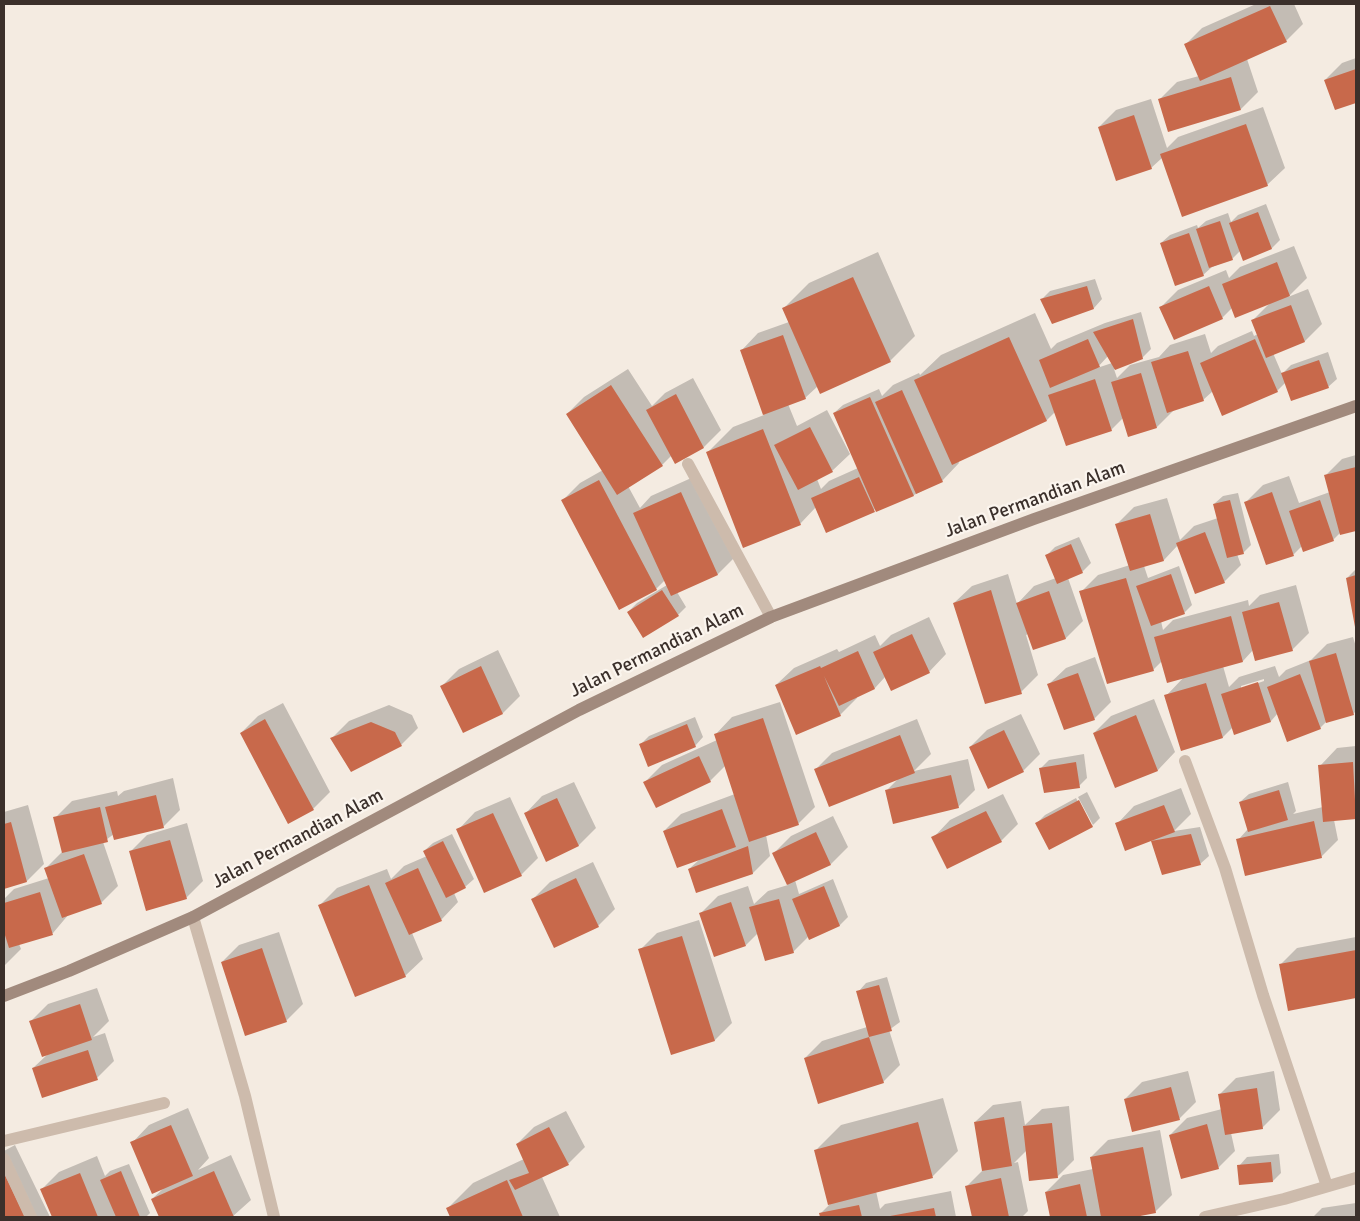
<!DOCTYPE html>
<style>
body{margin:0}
#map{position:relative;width:1360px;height:1221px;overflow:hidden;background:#f4ebe1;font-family:Signika,sans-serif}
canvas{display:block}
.frame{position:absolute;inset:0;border:5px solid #3b302b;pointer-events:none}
</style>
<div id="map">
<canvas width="1360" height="1221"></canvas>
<div class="frame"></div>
</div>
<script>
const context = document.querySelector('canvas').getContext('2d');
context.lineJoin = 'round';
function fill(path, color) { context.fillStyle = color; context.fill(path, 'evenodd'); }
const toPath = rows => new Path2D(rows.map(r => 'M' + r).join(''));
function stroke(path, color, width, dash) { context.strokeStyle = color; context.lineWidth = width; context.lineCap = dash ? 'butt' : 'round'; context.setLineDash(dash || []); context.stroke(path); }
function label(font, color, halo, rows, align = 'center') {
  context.font = font + ' Signika,sans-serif'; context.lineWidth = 4.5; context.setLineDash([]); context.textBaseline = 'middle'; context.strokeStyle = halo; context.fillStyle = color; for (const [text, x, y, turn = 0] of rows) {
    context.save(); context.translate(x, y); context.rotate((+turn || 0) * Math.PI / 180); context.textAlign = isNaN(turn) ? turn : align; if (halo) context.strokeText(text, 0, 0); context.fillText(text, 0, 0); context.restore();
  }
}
fill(toPath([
 [1256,4,1294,4,1303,24,1286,41,1247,59,1258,92,1241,109,1160,99,1177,82,1199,76,1185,45,1202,28],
 [1356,58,1356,102,1335,109,1325,80,1342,63],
 [1151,99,1167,148,1178,137,1263,107,1285,168,1267,185,1162,158,1151,168,1099,127,1116,110],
 [1266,204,1280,240,1272,248,1244,259,1241,250,1232,259,1212,267,1203,275,1161,243,1170,235,1197,225,1198,228,1206,221,1228,213,1231,222,1238,215],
 [1294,246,1307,278,1288,297,1308,289,1322,324,1305,341,1273,353,1282,374,1291,365,1328,352,1337,379,1328,387,1286,382,1277,391,1213,391,1203,400,1174,410,1157,427,1123,418,1111,430,1055,412,1047,420,958,460,959,463,942,481,914,495,877,510,876,508,874,510,816,507,800,524,708,452,733,427,764,415,741,351,758,333,789,322,783,309,809,283,878,252,915,336,890,361,818,386,805,398,788,404,797,426,827,410,850,454,832,471,817,479,821,489,829,481,858,468,834,413,843,405,879,389,882,396,893,385,919,373,920,375,941,355,1035,313,1051,349,1057,343,1105,323,1141,312,1151,349,1142,358,1114,369,1117,378,1130,365,1159,357,1170,345,1205,334,1211,353,1218,346,1252,331,1254,336,1258,334,1252,321,1271,302,1232,308,1222,318,1161,307,1178,290,1226,270,1229,278,1240,267],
 [1108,356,1112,363,1097,368],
 [1095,279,1102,299,1094,308,1042,299,1050,291],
 [628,369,652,406,665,393,693,378,721,430,704,447,675,462,672,455,662,465,628,486,640,508,651,496,698,475,735,557,718,574,677,592,686,607,678,615,628,612,637,603,667,585,665,580,655,590,563,500,580,483,603,470,567,414,584,397],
 [1356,455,1356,530,1341,532,1333,540,1302,546,1294,554,1267,563,1246,502,1263,485,1289,476,1299,503,1330,492,1325,476,1342,459],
 [1238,493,1251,545,1243,553,1237,554,1241,565,1224,582,1178,545,1164,560,1144,566,1148,578,1179,566,1192,605,1184,613,1161,621,1163,630,1173,620,1248,600,1249,606,1260,595,1296,585,1309,633,1292,650,1253,650,1243,661,1223,666,1229,687,1239,677,1275,666,1279,677,1286,670,1311,660,1327,644,1353,637,1356,647,1356,711,1353,714,1327,721,1320,728,1278,713,1271,721,1233,727,1223,737,1182,749,1166,696,1184,677,1162,661,1153,670,1081,592,1098,575,1130,565,1117,524,1134,507,1167,498,1180,540,1194,526,1218,518,1214,504,1223,496],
 [1264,679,1264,681,1241,689,1241,686],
 [1079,537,1091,563,1082,572,1068,578,1083,621,1066,638,1033,649,1028,634,1026,635,1038,675,1021,692,954,603,972,586,1008,574,1017,604,1034,586,1056,578,1046,556,1055,547],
 [1356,569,1356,625,1347,578],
 [929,617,946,654,929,672,891,689,885,677,875,688,857,696,857,698,840,715,776,685,794,668,837,649,839,652,875,635,880,646,891,635],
 [498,650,520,696,503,713,464,731,442,686,459,669],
 [1095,657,1111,702,1094,719,1048,685,1066,668],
 [1154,699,1175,752,1158,770,1116,786,1094,733,1111,716],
 [780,702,815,807,798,824,766,835,770,856,753,873,689,869,700,859,664,831,681,814,735,794,725,766,710,781,645,782,662,765,717,740,715,735,732,717],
 [283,703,330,792,313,809,241,733,258,716],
 [389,705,412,715,418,728,401,745,332,738,349,721],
 [1021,714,1040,754,1023,771,970,747,987,730],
 [695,717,703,737,695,746,641,744,649,736],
 [917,719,931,754,914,771,968,759,975,790,958,807,886,791,900,777,815,770,832,753],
 [1356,746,1356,818,1334,820,1338,840,1321,857,1238,840,1248,829,1240,802,1249,794,1288,782,1296,811,1293,814,1323,807,1320,766,1337,748],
 [1084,754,1087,778,1079,786,1041,768,1049,760],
 [173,778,180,810,163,827,114,834,103,842,118,886,101,903,69,914,53,933,19,944,21,949,4,966,4,899,14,889,49,878,45,869,63,851,55,818,72,801,117,791,118,796,124,791],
 [574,782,596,828,579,845,547,860,525,814,542,796],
 [1181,788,1191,814,1174,831,1200,827,1209,856,1200,864,1163,874,1152,839,1117,824,1134,806],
 [1087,792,1100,818,1092,826,1037,823,1045,815,1076,798,1090,825,1093,825,1078,797],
 [1003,794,1018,824,1001,841,933,838,950,820],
 [510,797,538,858,521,875,458,830,475,812],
 [28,805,44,864,27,881,4,887,4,812],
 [833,816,848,847,831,864,795,880,799,894,833,879,848,917,840,925,809,936,793,952,758,933,746,945,701,913,718,896,748,886,754,904,768,891,788,885,774,853,791,836],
 [187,823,203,881,186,898,130,852,147,835],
 [452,834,474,879,465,887,454,893,458,902,441,920,412,933,423,959,405,976,320,905,337,888,387,869,391,879,404,866,427,856,424,851,433,843],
 [593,862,615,909,598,926,533,899,550,882],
 [699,920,732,1023,715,1040,672,1053,640,950,657,933],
 [279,932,303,1004,286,1021,222,962,239,945],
 [1356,937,1356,997,1289,1009,1280,965,1297,948],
 [887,977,900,1022,889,1030,900,1065,883,1082,805,1058,822,1041,867,1027,858,992,866,983],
 [97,988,109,1021,93,1037,105,1033,114,1061,97,1078,33,1068,48,1054,31,1021,48,1004],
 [1188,1071,1196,1102,1179,1119,1125,1099,1142,1082],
 [1274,1071,1280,1110,1262,1128,1231,1133,1235,1151,1218,1168,1170,1135,1187,1118,1222,1109,1219,1095,1236,1078],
 [943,1098,958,1151,933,1176,876,1191,880,1209,885,1204,951,1191,956,1217,821,1217,820,1214,830,1204,816,1150,841,1125],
 [1021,1101,1025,1125,1042,1109,1069,1106,1074,1160,1057,1177,1027,1150,1014,1163,1018,1162,1028,1211,1022,1217,973,1217,967,1186,983,1170,975,1122,993,1105],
 [188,1108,209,1158,198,1170,231,1155,251,1200,232,1217,160,1217,152,1199,165,1187,132,1143,149,1125],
 [566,1111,585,1147,568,1164,542,1177,560,1217,452,1217,448,1208,473,1183,524,1159,517,1144,534,1127],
 [1160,1130,1172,1195,1155,1212,1128,1217,1051,1217,1046,1192,1063,1175,1093,1169,1091,1157,1108,1140],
 [15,1145,50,1217,4,1217,4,1151],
 [1279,1154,1281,1173,1273,1181,1239,1166,1247,1157],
 [97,1156,105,1176,110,1171,129,1164,150,1213,146,1217,53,1217,42,1189,59,1172],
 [1356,1203,1356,1217,1313,1217,1322,1208]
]), '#0003');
fill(toPath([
 [1270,6,1287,42,1200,81,1184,44],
 [1356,69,1356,103,1335,110,1324,80],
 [1231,77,1241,110,1168,132,1158,99],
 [1134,115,1152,169,1116,181,1098,127],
 [1246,124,1268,186,1182,217,1160,154],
 [1258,212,1272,249,1243,261,1229,223],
 [1220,221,1233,260,1209,268,1196,229],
 [1189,233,1204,276,1175,286,1160,243],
 [1277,262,1290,296,1235,318,1222,284],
 [853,277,891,362,820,394,782,308],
 [1087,286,1094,309,1052,324,1040,299],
 [1209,286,1223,319,1174,340,1159,307],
 [1291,305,1305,342,1266,358,1251,320],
 [1133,319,1143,359,1115,370,1093,332],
 [783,335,806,399,763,415,740,350],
 [1009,337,1047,421,952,465,914,380],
 [1088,339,1100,367,1050,388,1039,360],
 [1255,339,1278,392,1222,416,1200,363],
 [1188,351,1204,401,1167,413,1151,362],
 [1319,360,1329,388,1291,401,1281,373],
 [1141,373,1157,428,1128,437,1111,382],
 [1095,379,1112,431,1066,446,1048,395],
 [611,385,663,466,617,495,566,414],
 [902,390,943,482,916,494,875,402],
 [676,394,704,448,675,464,646,410],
 [870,397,914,496,876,512,833,413],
 [810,427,833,472,798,490,774,445],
 [763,429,801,525,743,548,706,452],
 [1356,467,1356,531,1340,535,1324,475],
 [859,477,875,512,826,533,811,498],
 [599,480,657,590,619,610,561,500],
 [681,492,718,575,671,596,633,513],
 [1272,492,1294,556,1266,565,1244,502],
 [1230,500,1244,554,1227,558,1213,504],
 [1320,500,1334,541,1303,552,1289,511],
 [1150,514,1164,561,1130,571,1115,524],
 [1205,532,1225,583,1195,594,1176,543],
 [1071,544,1083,573,1057,584,1045,555],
 [1171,574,1185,614,1151,626,1136,586],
 [1356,575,1356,627,1355,627,1346,578],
 [1126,578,1154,671,1107,684,1079,591],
 [662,590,679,616,643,638,627,612],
 [991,590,1022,694,985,704,953,603],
 [1049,591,1066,639,1033,650,1016,603],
 [1279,602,1293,651,1255,661,1242,612],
 [1231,616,1243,662,1167,683,1154,637],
 [912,634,930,673,891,691,873,652],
 [858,651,875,689,839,706,824,676,841,716,796,735,775,685,820,666,821,668],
 [1336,653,1354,715,1326,723,1309,661],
 [481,666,503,714,463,733,440,686],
 [1078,673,1095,720,1064,730,1047,684],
 [1300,674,1321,729,1287,742,1267,687],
 [1258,682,1271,722,1234,735,1221,694],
 [1206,683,1223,738,1181,751,1164,695],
 [1136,715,1158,771,1115,788,1093,733],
 [763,718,799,825,749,842,714,734],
 [265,719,314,810,288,824,240,733],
 [371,722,395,732,402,746,351,772,330,738],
 [687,724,696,747,648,767,639,744],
 [1004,730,1024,772,988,789,969,747],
 [900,735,915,773,829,807,814,769],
 [699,756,711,782,656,808,643,782],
 [1076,762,1080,788,1044,793,1039,768],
 [1353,762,1356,819,1323,822,1318,765],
 [951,775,959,808,893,824,885,790],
 [1279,790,1288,820,1248,832,1239,802],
 [156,795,164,828,114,840,105,807],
 [557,798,579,846,546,862,524,813],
 [1079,800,1093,827,1049,850,1035,823],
 [1164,805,1175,832,1151,841,1191,834,1201,865,1162,875,1151,841,1125,851,1115,823],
 [100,807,108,842,62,853,53,817],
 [722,809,736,847,677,868,663,831],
 [986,811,1002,842,947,869,931,837],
 [493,813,522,876,484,893,456,829],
 [1314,821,1322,858,1245,876,1236,839],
 [11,822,27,882,4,889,4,824],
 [816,832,831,865,787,885,772,853],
 [170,840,187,899,146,911,129,851],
 [443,841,466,888,446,898,423,851],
 [748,846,753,874,696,893,688,869],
 [84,854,102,904,62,918,44,868],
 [418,868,442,921,409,935,385,883],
 [576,878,599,927,554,948,531,899],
 [369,885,406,977,355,997,318,905],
 [824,886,840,926,809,940,792,899],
 [40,892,53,935,9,948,4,932,4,903],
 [779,899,794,953,765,961,749,907],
 [731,902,746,946,714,957,699,913],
 [682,936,715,1041,671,1055,638,949],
 [262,948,287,1022,245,1036,221,962],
 [1356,950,1356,998,1288,1011,1279,964],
 [879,985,892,1031,869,1037,856,991],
 [80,1004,92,1040,42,1057,29,1021],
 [869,1037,884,1083,818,1104,804,1058],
 [88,1050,98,1080,42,1098,32,1068],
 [1171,1087,1180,1120,1132,1132,1124,1099],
 [1257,1088,1263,1129,1225,1135,1218,1094],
 [1004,1117,1012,1166,982,1171,974,1122],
 [918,1122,933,1178,828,1205,814,1150],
 [1052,1123,1058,1178,1029,1181,1023,1126],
 [1207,1124,1219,1169,1181,1179,1169,1135],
 [171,1125,193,1176,152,1194,130,1142],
 [549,1127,569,1165,515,1190,509,1180,529,1173,516,1144],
 [1143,1147,1156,1213,1135,1217,1101,1217,1090,1157],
 [1271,1162,1273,1182,1239,1185,1237,1165],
 [121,1171,140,1217,116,1217,100,1180],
 [214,1171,234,1217,159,1217,151,1199],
 [4,1173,25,1217,4,1217],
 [80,1173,98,1217,52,1217,40,1189],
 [1001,1178,1009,1217,972,1217,965,1186],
 [507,1180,523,1217,450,1217,446,1208],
 [1080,1184,1087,1217,1050,1217,1045,1192],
 [859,1205,862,1217,820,1217,819,1213],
 [934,1208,936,1217,890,1217,890,1216]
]), '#c8694b');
stroke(toPath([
 [688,464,771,617],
 [1185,761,1225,868,1263,995,1327,1186],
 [193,917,245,1096,274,1217],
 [4,1141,164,1103],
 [4,1159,31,1217],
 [1205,1217,1284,1199,1356,1178]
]), '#cdbbac', 12);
stroke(toPath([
 [4,996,69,971,193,917,579,710,771,617,1034,519,1356,406]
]), '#a18a7d', 12);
label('19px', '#3b302b', '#fbf5ee', [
 ["Jalan Permandian Alam",1035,500,-20],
 ["Jalan Permandian Alam",657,651,-26],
 ["Jalan Permandian Alam",298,839,-28]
]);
</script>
